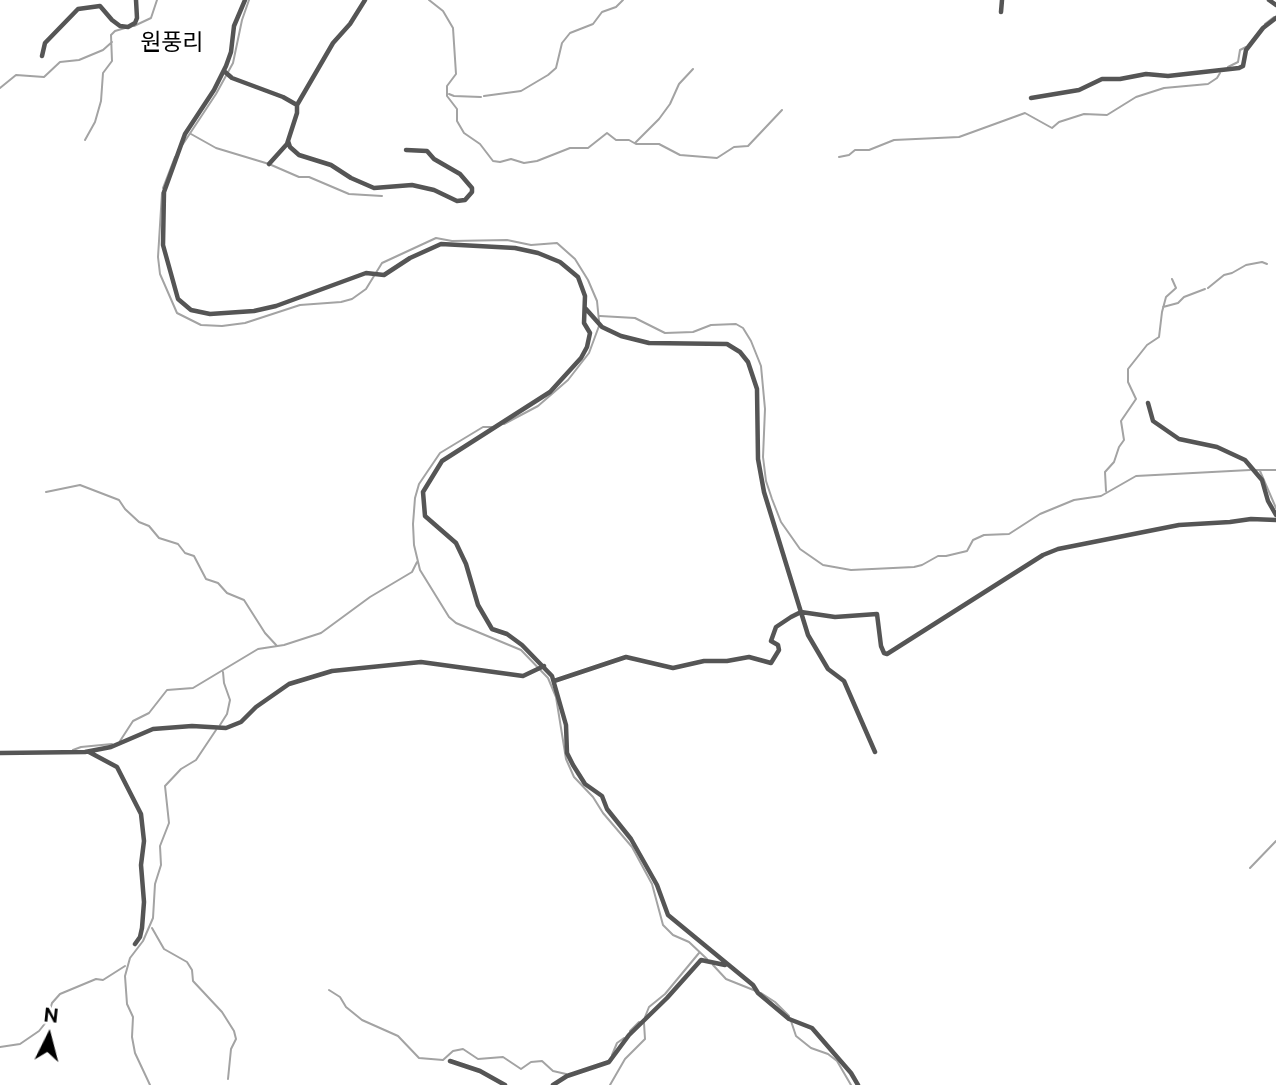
<!DOCTYPE html>
<meta charset="utf-8">
<style>
body{margin:0}
#map{position:relative;width:1276px;height:1085px;overflow:hidden;background:#fff;font-family:"Public Sans",sans-serif}
canvas{display:block}
.north{position:absolute;left:14px;top:1001px;width:70px;height:70px;-webkit-text-stroke:5px #fff;paint-order:stroke;rotate:6deg;font-size:19px;font-weight:700;line-height:28px;text-align:center;color:#000}
.north::after{content:'';display:block;margin:auto;width:24px;height:32px;background:#000;clip-path:polygon(50% 0,100% 100%,50% 72%,0 100%)}
</style>
<div id="map">
<canvas width="1276" height="1085"></canvas>
<div class="north">N</div>
</div>
<script>
const context = document.querySelector('canvas').getContext('2d');
context.lineJoin = 'round';
const toPath = rows => new Path2D(rows.map(r => 'M' + r).join(''));
function stroke(path, color, width, dash) { context.strokeStyle = color; context.lineWidth = width; context.lineCap = dash ? 'butt' : 'round'; context.setLineDash(dash || []); context.stroke(path); }
function label(font, color, halo, rows, align = 'center') {
  context.font = font + ' "Public Sans","Noto Sans KR",sans-serif'; context.lineWidth = 6; context.setLineDash([]); context.textBaseline = 'middle'; context.strokeStyle = halo; context.fillStyle = color; for (const [text, x, y, turn = 0] of rows) {
    context.save(); context.translate(x, y); context.rotate((+turn || 0) * Math.PI / 180); context.textAlign = isNaN(turn) ? turn : align; if (halo) context.strokeText(text, 0, 0); context.fillText(text, 0, 0); context.restore();
  }
}
stroke(toPath([
 [429,0,443,11,453,28,456,74,447,86,447,96,457,109,457,121,464,133,480,144,493,161,500,162,511,159,524,163,537,161,570,148,588,148,607,133,616,140,629,140,636,144,659,144,680,155,717,158,734,147,748,146,782,110],
 [1265,24,1274,17],
 [134,26,151,18,157,0],
 [1228,67,1238,62,1240,50,1246,47],
 [0,88,16,75,44,77,60,62,79,60,103,50,112,42],
 [449,94,454,96,481,97],
 [484,96,521,91,548,75,556,68,562,43,570,33,593,24,602,12,616,7,623,0],
 [191,134,216,148,269,164,299,177,309,177,349,194,382,196],
 [85,140,95,122,101,101,103,73,112,61,111,35,115,31,125,28],
 [635,143,659,119,670,104,679,84,693,69],
 [183,144,216,94,233,63,242,20,249,0],
 [839,157,849,155,855,150,869,150,894,140,959,137,1025,113,1052,128,1059,122,1084,114,1107,115,1136,97,1164,88,1208,84,1217,78,1220,73],
 [163,188,175,157],
 [162,193,158,257,160,274,177,313,201,325,222,326,245,323,300,305,341,302,352,299,366,289,382,263,436,238,452,241,507,240,531,245,557,243,575,259,588,280,597,301,599,321],
 [1208,288,1224,275,1232,273,1246,265,1262,262,1267,264],
 [1163,307,1178,303,1184,297,1205,289],
 [600,316,635,318,665,333,693,332,711,325,736,324,743,328,751,341,761,366,765,409,763,457,766,481,772,499,781,522,800,549,823,565,851,570,914,567,922,565,938,556,946,556,967,551,973,540,984,535,1009,534,1040,514,1074,500,1101,496,1136,476,1250,470],
 [504,424,538,406,568,380,589,353,599,326],
 [492,427,483,427,440,453,419,484,415,498,413,524,414,545,420,570,449,617,456,623,521,650,548,678,556,697,566,759,574,777,593,797,603,813,632,847,652,884,663,925,673,935,689,942,707,959],
 [1256,470,1276,470],
 [1260,471,1276,508],
 [1106,491,1105,472,1114,462,1119,447,1124,440,1121,421,1136,399,1128,382,1128,369,1147,345,1159,337,1162,312,1166,297,1176,288,1172,279],
 [46,492,80,485,119,500,125,509,139,522,149,526,159,538,178,544,185,553,194,556,206,579,218,583,227,593,244,600,265,633,277,646],
 [220,725,227,714,230,700,224,683,223,672],
 [120,741,133,721,149,713,167,690,193,688,258,649,284,645,321,633,370,597,412,572,417,562],
 [73,750,81,747,112,744],
 [1250,868,1276,841],
 [152,928,164,949,187,962,192,970,193,981,222,1012,234,1031,236,1039,231,1049,228,1079],
 [713,965,726,979,756,991],
 [329,990,340,997,346,1007,362,1020,398,1036,419,1058,443,1060,453,1051,463,1049,478,1059,503,1057,521,1069,531,1062,542,1061,553,1071,566,1074],
 [761,993,775,1002,789,1016],
 [645,1017,649,1007,665,994,699,953],
 [791,1021,796,1036,811,1048,828,1054,837,1061,851,1085],
 [630,1031,639,1022],
 [0,1047,20,1044,39,1031,47,1021,52,1003,60,994,96,979,103,980,125,966],
 [612,1055,617,1043,624,1038],
 [150,1085,135,1053,132,1037,133,1017,127,1004,125,976,130,958,143,941,153,918,155,884,161,865,160,846,169,823,165,786,181,769,196,760,216,730],
 [610,1085,625,1059,645,1039,644,1023]
]), '#a3a3a3', 2);
stroke(toPath([
 [245,0,234,26,231,52,226,66,214,90,185,134,164,192,163,245,178,299,191,310,210,314,254,311,276,306,366,273,384,275,410,258,441,244,515,248,538,253,560,262,578,277,585,296,584,323,590,333,587,347,581,358,550,392,442,461,423,492,425,516,456,543,466,564,478,605,492,629,507,634,522,645,552,676,566,725,567,753,573,765,585,784,602,796,607,809,631,839,657,885,668,915,753,985,758,993,789,1019,812,1028,851,1073,858,1085],
 [1269,0,1276,5],
 [1001,12,1002,0],
 [42,56,45,43,78,9,100,6,112,20,120,26,128,27,135,23,137,18,136,0],
 [224,71,232,78,283,97,297,105,297,113,287,144,269,164],
 [1031,98,1079,90,1102,79,1120,79,1146,74,1168,76,1239,68,1243,66,1246,50,1263,28,1276,18],
 [297,105,333,43,350,24,365,0],
 [288,141,290,147,299,155,331,165,351,178,374,188,412,185,434,190,457,201,465,200,472,192,472,188,460,174,434,159,427,151,406,150],
 [586,309,602,327,621,336,649,343,727,344,740,352,748,362,757,389,758,459,764,492,808,635,828,669,844,681,875,752],
 [1148,403,1153,421,1179,439,1217,447,1245,460,1262,480,1268,501,1276,515],
 [554,681,626,657,673,668,704,661,727,661,749,657,771,663,779,650,778,645,771,641,776,627,791,617,801,612,835,617,877,614,881,646,884,653,887,654,1043,555,1058,549,1179,525,1230,522,1251,519,1276,520],
 [89,752,117,767,141,814,144,841,141,865,144,902,142,928,140,937,135,944],
 [0,753,85,752,111,747,153,729,192,726,226,728,241,722,256,707,289,684,332,671,421,662,523,676,544,666],
 [450,1061,480,1071,505,1085],
 [553,1085,567,1076,609,1062,629,1035,667,998,701,960,725,965]
]), '#555', 4.5);
label('23px', '#000', '#fff', [
 ["원풍리",172,43]
]);
</script>
